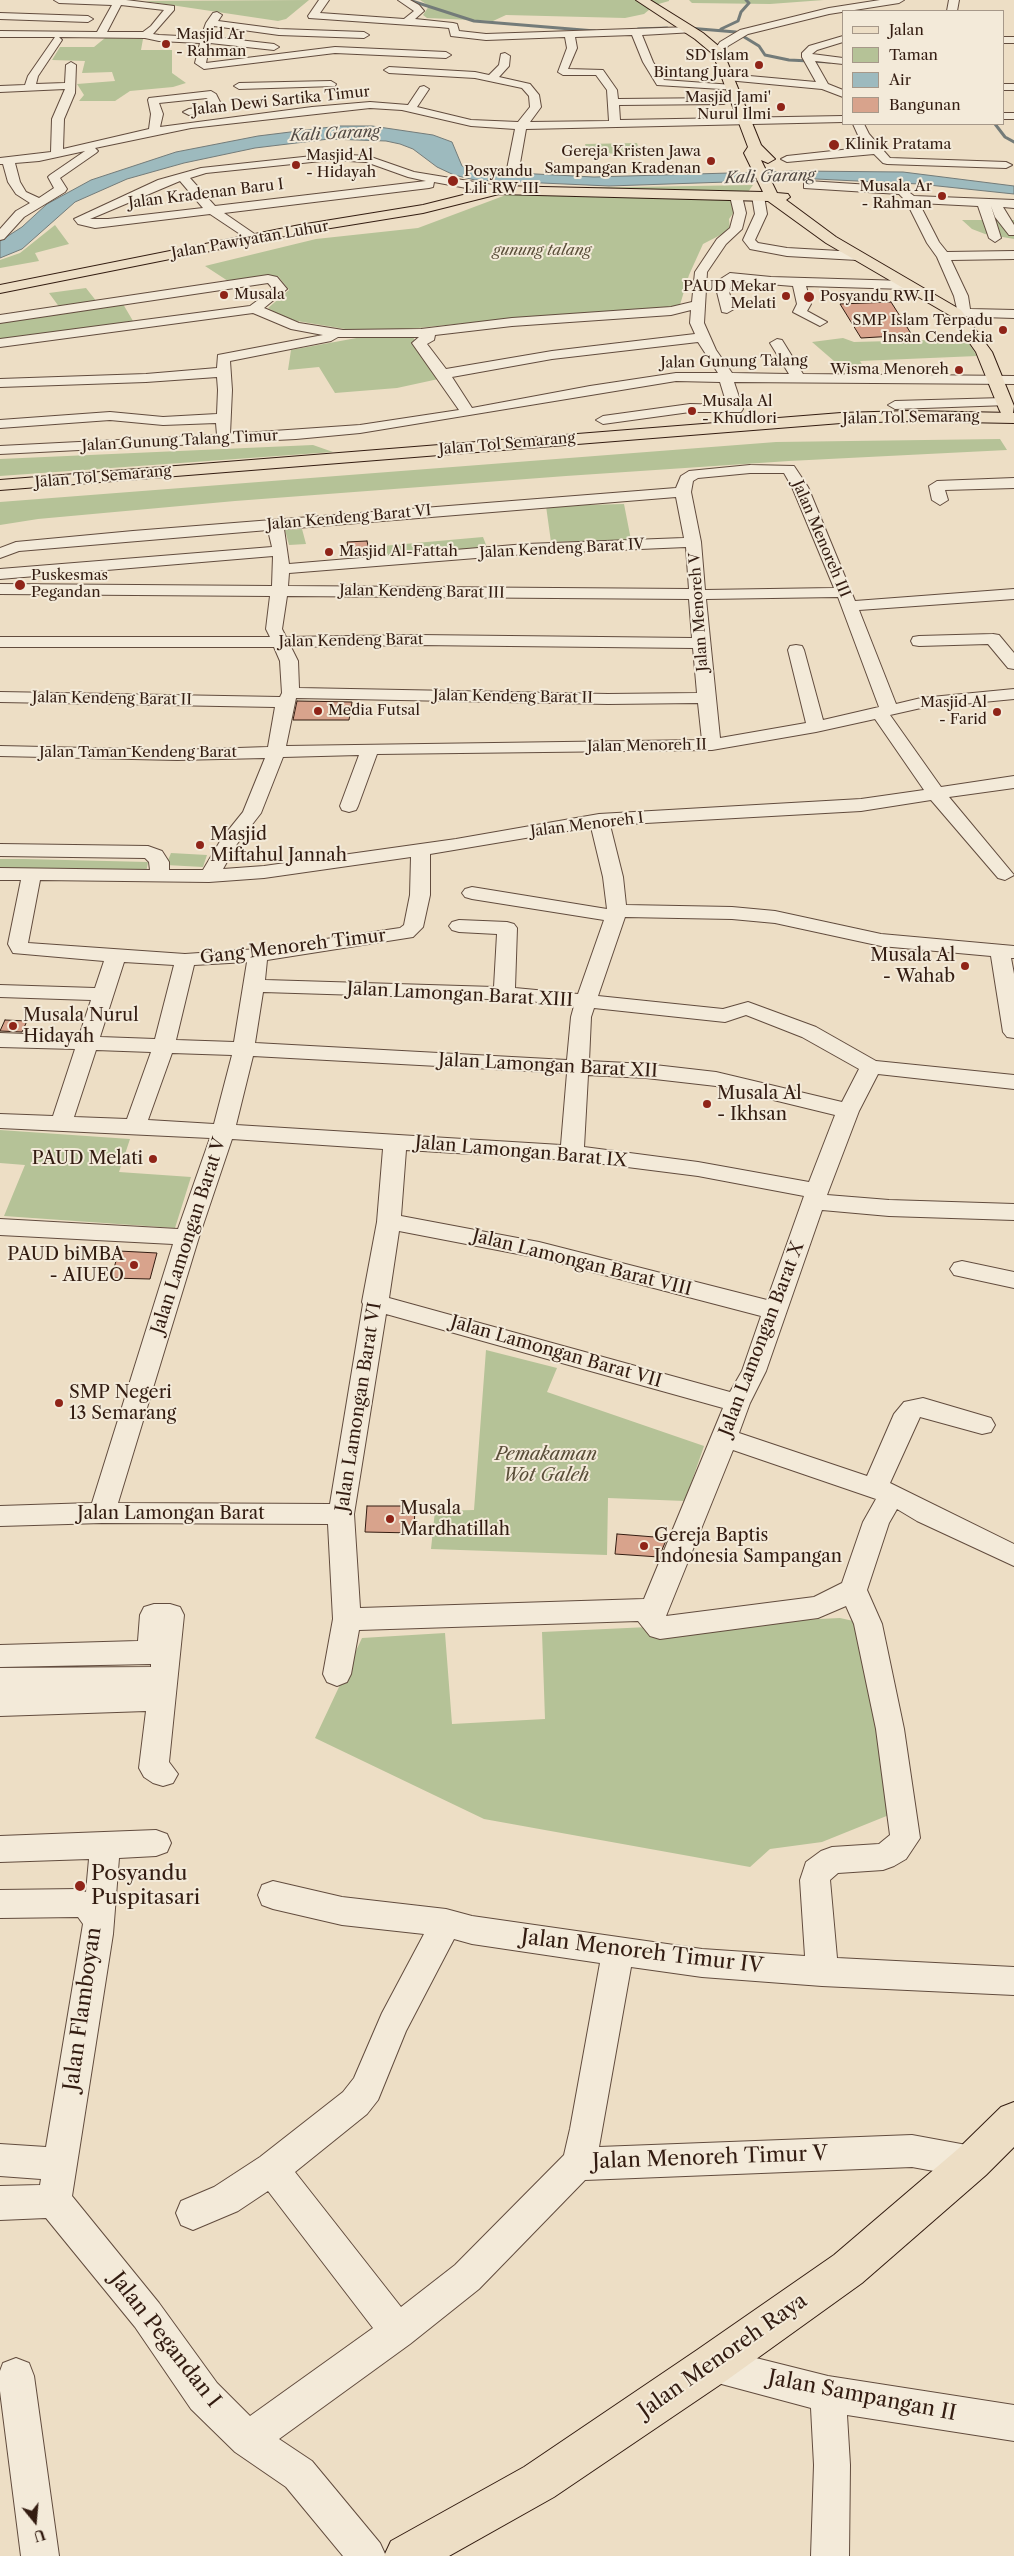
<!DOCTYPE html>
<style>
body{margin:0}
#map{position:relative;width:1014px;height:2556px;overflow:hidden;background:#eddec5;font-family:"Libre Caslon Text",serif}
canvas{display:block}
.legend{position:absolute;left:842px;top:10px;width:162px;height:115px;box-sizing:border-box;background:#f3ead9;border:1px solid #a69889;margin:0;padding:6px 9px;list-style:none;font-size:15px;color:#331c11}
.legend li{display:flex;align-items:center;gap:10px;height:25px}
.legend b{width:25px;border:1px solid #a69889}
.north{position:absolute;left:10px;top:2496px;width:50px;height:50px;-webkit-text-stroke:4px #f3ead9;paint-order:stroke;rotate:163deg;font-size:14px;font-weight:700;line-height:20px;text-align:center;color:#331c11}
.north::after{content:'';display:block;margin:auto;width:18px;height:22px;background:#331c11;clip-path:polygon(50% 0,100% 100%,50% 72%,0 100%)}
</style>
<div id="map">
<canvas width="1014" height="2556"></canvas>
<ul class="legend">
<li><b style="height:6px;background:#eddec5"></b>Jalan</li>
<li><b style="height:14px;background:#b5c297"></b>Taman</li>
<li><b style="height:14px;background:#9dbabe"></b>Air</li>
<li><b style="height:14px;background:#d8a38c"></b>Bangunan</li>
</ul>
<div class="north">U</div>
</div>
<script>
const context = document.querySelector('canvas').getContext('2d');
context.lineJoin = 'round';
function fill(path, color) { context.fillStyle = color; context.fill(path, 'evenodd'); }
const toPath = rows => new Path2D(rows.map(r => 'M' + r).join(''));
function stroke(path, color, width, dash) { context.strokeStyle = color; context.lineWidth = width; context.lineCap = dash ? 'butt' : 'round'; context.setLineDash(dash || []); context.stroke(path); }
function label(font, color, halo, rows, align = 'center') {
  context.font = font + ' "Libre Caslon Text",serif'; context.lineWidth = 4; context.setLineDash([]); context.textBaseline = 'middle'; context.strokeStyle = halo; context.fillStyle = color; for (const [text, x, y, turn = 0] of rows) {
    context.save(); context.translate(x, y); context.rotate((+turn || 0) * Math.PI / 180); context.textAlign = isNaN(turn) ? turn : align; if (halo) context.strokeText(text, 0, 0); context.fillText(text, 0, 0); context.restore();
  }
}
fill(toPath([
 [309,0,286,19,278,21,144,1],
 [420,0,669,0,669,1,655,5,644,14,625,18,506,15,493,21,427,18,423,15,429,6],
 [689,0,824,0,770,4,692,3],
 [105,38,143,39,141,50,172,50,172,73,186,83,173,87,130,91,115,101,79,101,84,95,77,84,115,81,112,72,82,73,85,61,52,60,60,47,94,47],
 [637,143,640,153,588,154,585,144],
 [753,185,729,219,730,230,703,244,689,275,679,308,524,317,409,329,357,331,285,319,268,308,289,290,278,276,228,281,205,266,316,239,418,228,530,186,570,188],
 [962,220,1014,220,1014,239,985,234,972,229],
 [55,225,69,244,35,253,39,261,0,268,0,260,20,253],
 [86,288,97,302,60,308,49,293],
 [123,304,133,321,0,340,0,322],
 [412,336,443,378,397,388,335,393,319,367,288,370,291,350,362,337],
 [843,338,854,342,966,339,977,356,860,361,868,374,849,374,812,342],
 [1000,439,1007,450,789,461,566,476,235,501,38,519,0,525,0,502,776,442],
 [313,445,333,452,0,476,0,459],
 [624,504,631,540,551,542,546,506],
 [302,529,306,544,289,545,285,530],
 [483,537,488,550,386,559,382,546],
 [171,853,207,855,203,867,166,865],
 [0,859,24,859,148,862,146,873,0,871],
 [0,1130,130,1139,119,1172,191,1177,175,1228,4,1216,25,1165,0,1163],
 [486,1350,557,1368,547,1392,704,1446,685,1501,608,1498,607,1555,431,1549,435,1511,474,1510],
 [840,1618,867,1624,889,1815,822,1842,770,1849,750,1867,484,1819,315,1738,362,1638,445,1633,452,1724,545,1719,542,1632]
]), '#b5c297');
const water = toPath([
 [339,126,372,126,433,135,452,142,462,166,478,171,594,177,797,171,903,172,1014,186,1014,194,919,184,816,179,609,186,475,180,454,175,437,167,413,149,400,144,386,141,329,139,255,148,184,163,127,179,75,202,22,249,0,258,0,241,22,227,47,204,91,180,176,152,258,136,339,126]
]);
fill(water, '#9dbabe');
stroke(water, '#737b79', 1);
stroke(toPath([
 [409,0,474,21,595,31],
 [688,28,736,32,759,46,765,55,789,60,830,62],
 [638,29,667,28],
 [721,29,738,21,741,12,749,3,746,0],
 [995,124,1005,137,1014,142]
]), '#737b79', 3);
const building = toPath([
 [891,302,912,335,861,338,840,304,891,302],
 [367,541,370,555,350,557,347,542,367,541],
 [297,701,352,702,349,720,293,720,297,701],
 [5,1020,27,1021,22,1032,0,1031,5,1020],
 [119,1251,157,1253,150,1279,111,1278,119,1251],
 [367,1506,415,1506,414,1533,365,1532,367,1506],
 [617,1534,667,1538,659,1557,615,1554,617,1534]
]);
fill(building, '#d8a38c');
stroke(building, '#331c11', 1);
const minor = toPath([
 [54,0,126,0,174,6,174,10,153,34,159,35,201,37,206,23,213,13,217,12,222,15,218,21,279,29,364,32,369,35,364,38,279,35,214,26,212,37,274,44,279,47,274,50,210,43,206,63,335,47,446,52,451,55,446,58,335,53,204,69,195,63,200,43,159,41,145,38,59,37,62,40,38,76,36,84,65,83,66,65,71,62,76,65,75,93,64,119,63,149,149,129,151,114,148,100,149,98,211,91,216,94,223,108,222,110,189,115,183,112,189,109,211,106,207,98,159,103,163,114,160,127,312,107,370,102,408,105,420,87,424,86,429,89,417,107,471,120,518,122,530,107,529,96,522,88,475,78,389,73,384,70,389,67,475,72,489,75,499,65,501,54,505,53,510,56,509,66,499,77,530,84,539,95,541,107,530,122,609,121,607,90,596,75,563,75,558,72,567,48,565,37,486,40,451,36,449,28,439,27,309,18,308,16,319,0,329,0,320,13,404,19,414,11,398,0,410,0,419,5,424,11,415,19,453,23,457,24,459,31,486,34,690,27,695,30,694,32,642,35,653,62,664,80,733,85,737,86,737,90,657,85,643,62,632,35,575,37,577,48,568,69,603,70,617,90,618,99,724,98,729,101,724,104,619,105,620,120,843,116,843,122,526,129,519,169,513,172,507,169,515,129,471,126,402,110,370,108,191,128,95,148,98,151,96,153,60,178,67,189,65,192,24,217,4,239,0,240,0,229,16,211,30,203,16,194,8,182,3,164,0,164,0,158,51,152,52,119,65,89,0,92,0,86,25,85,28,76,55,37,0,37,0,31,97,32,112,5,59,3,54,0],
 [121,5,164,10,151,26,143,32,107,32,121,5],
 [85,151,50,175,48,177,54,188,39,198,26,192,20,182,15,163,39,161,85,151],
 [880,0,904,0,899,3,829,14,748,34,728,46,722,54,713,52,720,42,740,30,829,8,880,0],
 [949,0,959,0,957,11,947,11,949,0],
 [0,13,88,16,93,19,88,22,0,19,0,13],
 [843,36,843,42,817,50,812,54,843,58,843,64,815,61,828,84,843,90,843,97,822,89,727,80,722,77,727,74,816,82,802,57,802,53,809,46,843,36],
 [1003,37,1014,37,1014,43,1003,43,1003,37],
 [331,81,336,84,335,86,239,89,234,86,239,83,331,81],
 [1003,84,1014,84,1014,90,1003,90,1003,84],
 [1003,113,1014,113,1014,119,1003,119,1003,113],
 [853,124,864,124,869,134,890,158,1006,162,1012,165,1006,168,887,164,883,163,874,154,787,162,781,159,787,156,869,147,858,135,853,124],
 [331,154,368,156,414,172,499,186,505,190,499,194,434,182,433,187,429,188,224,213,256,235,258,238,252,242,210,214,95,228,78,224,74,219,158,180,201,168,331,154],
 [331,160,366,162,408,177,426,181,215,206,190,178,206,173,331,160],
 [180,181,203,208,108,219,90,219,180,181],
 [808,181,902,187,914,196,1014,200,1014,208,1003,207,1014,225,1014,235,1009,235,995,217,991,206,1001,238,995,242,989,238,978,206,919,203,939,242,947,252,1014,251,1014,259,951,260,968,296,970,309,1014,310,1014,318,951,316,949,313,951,310,957,309,954,296,937,257,927,243,906,201,899,194,804,188,804,182,808,181],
 [736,192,742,196,746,213,742,229,726,244,707,272,704,323,716,350,732,373,789,374,770,343,777,339,782,340,803,374,1014,376,1014,384,734,382,743,409,741,412,690,412,603,424,596,420,603,416,690,404,727,405,720,382,676,381,360,433,296,439,0,454,0,446,217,435,216,423,163,425,110,420,0,428,0,420,110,412,163,417,217,414,218,390,217,377,146,382,0,387,0,379,146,374,217,368,218,355,323,335,291,329,253,313,0,347,0,339,250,306,273,289,268,283,0,323,0,315,268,275,277,277,287,289,264,308,299,323,343,330,421,329,512,318,671,307,692,302,695,272,717,239,730,228,734,213,730,196,736,192],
 [691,310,690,323,695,334,552,351,446,369,427,344,434,340,435,335,512,326,671,315,691,310],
 [338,337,419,337,412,343,459,410,360,425,230,434,232,390,230,361,331,341,338,337],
 [698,342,718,373,676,373,590,386,472,408,452,377,552,359,698,342],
 [758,192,764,196,767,214,755,240,758,243,787,248,857,252,863,256,857,260,787,256,750,249,743,240,755,214,752,196,758,192],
 [730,273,771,277,905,281,911,285,905,289,806,286,811,304,807,311,827,322,820,326,793,312,797,304,793,286,732,281,729,292,734,309,727,313,722,312,717,292,719,280,730,273],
 [1003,398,1010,402,1008,405,895,409,888,405,895,401,1003,398],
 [750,465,794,466,808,487,855,601,1014,589,1014,599,859,610,896,704,921,698,1014,689,1014,699,921,708,890,715,941,787,1014,776,1014,788,949,797,1014,875,1005,880,998,878,931,800,861,811,610,825,623,877,626,905,732,907,775,911,881,934,1014,946,1014,958,1011,958,1014,974,1014,1038,1007,1037,1003,1032,991,956,881,946,775,923,732,919,625,917,598,996,723,1009,748,1002,816,1027,876,1061,1014,1075,1014,1089,878,1074,859,1111,827,1195,889,1200,1014,1204,1014,1220,889,1216,822,1210,766,1371,750,1403,739,1433,867,1476,894,1414,904,1402,923,1398,991,1418,995,1425,991,1432,982,1434,920,1417,890,1483,1014,1544,1014,1566,917,1521,897,1509,889,1523,867,1590,882,1624,904,1729,920,1838,906,1859,894,1866,883,1870,838,1873,830,1880,837,1958,1014,1967,1014,1995,822,1986,702,1977,631,1967,599,2147,912,2135,972,2146,984,2150,989,2162,984,2174,972,2178,912,2167,585,2180,479,2289,410,2344,279,2439,312,2461,380,2543,386,2556,343,2556,286,2487,235,2452,191,2409,135,2327,46,2218,0,2220,0,2186,40,2185,41,2179,0,2176,0,2144,46,2147,83,1924,78,1917,0,1918,0,1890,78,1889,86,1892,89,1859,0,1862,0,1836,156,1830,167,1834,171,1843,167,1852,156,1856,119,1858,113,1934,72,2196,159,2303,217,2383,250,2416,373,2328,268,2191,238,2211,193,2230,181,2225,176,2213,181,2201,214,2187,260,2157,343,2092,354,2078,382,2013,424,1934,342,1925,273,1909,262,1905,258,1895,262,1885,273,1881,342,1897,446,1909,472,1916,702,1949,805,1956,800,1880,806,1862,821,1851,832,1847,879,1844,890,1835,876,1729,854,1624,846,1606,818,1618,660,1639,650,1636,638,1621,359,1630,351,1674,347,1682,337,1686,327,1682,323,1674,333,1619,328,1524,102,1523,0,1526,0,1506,92,1503,173,1244,0,1235,0,1219,178,1229,210,1138,0,1128,0,1114,53,1116,75,1049,0,1047,0,1033,79,1036,91,1000,0,997,0,985,95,988,104,961,13,953,8,944,21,880,0,880,0,868,150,870,149,862,145,858,0,856,0,844,148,846,162,851,169,862,169,870,203,870,222,838,243,812,265,758,177,760,0,756,0,746,177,750,268,747,275,707,0,702,0,692,280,697,282,693,280,661,274,647,0,647,0,637,270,637,266,629,270,596,0,594,0,584,272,586,273,556,0,579,0,569,272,547,268,530,19,551,0,558,0,548,16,542,133,531,676,488,681,476,689,471,750,465],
 [750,473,784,473,792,487,834,588,705,590,701,542,691,492,693,481,698,478,750,473],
 [676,497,684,538,526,544,289,564,284,529,676,497],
 [686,547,689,589,288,586,289,573,526,554,686,547],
 [287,596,689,599,692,638,418,635,286,637,282,629,287,596],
 [838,597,879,707,823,720,804,650,802,646,796,645,790,646,788,650,806,723,720,738,706,599,838,597],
 [418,645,693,648,697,693,608,694,299,688,298,661,291,647,418,645],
 [296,698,608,704,698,703,702,740,286,746,296,698],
 [875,719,924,790,861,799,599,814,456,839,264,866,223,869,237,844,261,813,283,757,359,755,340,806,342,810,349,812,356,810,358,806,377,754,712,750,816,732,875,719],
 [591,827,603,877,607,909,472,887,465,889,462,893,465,897,472,899,604,920,578,994,515,988,517,928,514,924,507,922,459,920,452,922,449,926,452,930,459,932,497,934,494,987,265,980,267,960,413,937,423,927,430,895,430,854,591,827],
 [411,857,410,895,404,925,400,928,258,949,185,954,28,943,40,880,209,882,264,878,411,857],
 [124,962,174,965,155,1039,100,1037,124,962],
 [247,962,234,1042,176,1040,194,965,247,962],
 [263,992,520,1000,574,1006,571,1017,567,1060,255,1043,263,992],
 [594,1008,725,1022,746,1015,802,1037,859,1069,842,1102,716,1072,646,1064,589,1061,591,1017,594,1008],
 [96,1050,151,1052,127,1119,74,1117,96,1050],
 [172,1053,232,1055,214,1124,148,1120,172,1053],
 [253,1056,567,1073,561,1145,236,1125,253,1056],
 [588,1075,646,1078,716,1086,835,1115,809,1182,698,1162,584,1147,588,1075],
 [232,1139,383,1149,377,1222,362,1302,363,1304,330,1504,118,1503,199,1237,232,1139],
 [406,1150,572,1160,698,1176,804,1196,767,1300,539,1242,401,1216,406,1150],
 [399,1231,539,1258,761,1316,742,1371,730,1392,389,1298,399,1231],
 [386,1314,723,1408,644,1599,360,1608,354,1514,386,1314],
 [733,1450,876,1499,863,1522,842,1583,814,1597,666,1616,733,1450],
 [454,1939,472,1944,600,1963,570,2129,564,2155,455,2265,401,2307,295,2172,367,2114,378,2100,406,2031,454,1939],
 [1014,478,1014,488,945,490,948,500,940,505,932,500,929,486,937,481,1014,478],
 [993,634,999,635,1014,653,1014,669,1008,668,988,644,919,646,913,645,911,641,913,637,919,636,993,634],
 [962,1261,1014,1272,1014,1288,954,1275,950,1269,954,1263,962,1261],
 [154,1604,170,1604,180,1607,184,1615,169,1762,178,1774,173,1783,163,1786,153,1783,144,1777,139,1768,146,1711,0,1716,0,1692,62,1690,0,1692,0,1668,151,1667,151,1664,0,1667,0,1645,138,1641,140,1615,144,1607,154,1604],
 [712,2347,828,2376,1014,2405,1014,2441,847,2415,850,2465,849,2556,811,2556,814,2465,811,2408,699,2378,694,2365,699,2352,712,2347],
 [16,2358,29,2363,34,2376,59,2556,21,2556,0,2391,0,2371,3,2363,16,2358]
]);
const major = toPath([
 [636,0,650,0,703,33,722,49,761,145,775,159,768,163,761,160,777,193,788,194,790,197,786,200,836,237,961,310,992,352,1014,406,1013,413,1001,413,999,409,976,352,951,316,826,243,768,201,499,194,423,213,300,233,0,293,0,285,300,225,423,205,499,186,763,192,744,153,748,147,713,54,695,39,636,0],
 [1014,2102,1014,2147,986,2175,862,2283,727,2380,554,2497,449,2556,384,2556,391,2541,524,2467,697,2350,834,2255,958,2149,1001,2107,1014,2102]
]);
const highway = toPath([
 [908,411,1014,413,1014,423,908,421,841,423,0,490,0,480,841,413,908,411]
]);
stroke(minor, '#624c3e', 2);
stroke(major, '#331c11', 2);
stroke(highway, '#331c11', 2);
fill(minor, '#f3ead9');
fill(major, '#eddec5');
fill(highway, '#eddec5');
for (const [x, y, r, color] of [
 [166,44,5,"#8f2418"],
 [759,65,5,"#8f2418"],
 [781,107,5,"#8f2418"],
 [834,145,6,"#8f2418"],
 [711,161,5,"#8f2418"],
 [296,165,5,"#8f2418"],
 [453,181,6,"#8f2418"],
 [942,196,5,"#8f2418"],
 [224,295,5,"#8f2418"],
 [786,296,5,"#8f2418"],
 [809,297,6,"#8f2418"],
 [1003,330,5,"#8f2418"],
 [959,370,5,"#8f2418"],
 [692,411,5,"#8f2418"],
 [329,552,5,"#8f2418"],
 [20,585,6,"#8f2418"],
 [318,711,5,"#8f2418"],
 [997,712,5,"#8f2418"],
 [200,845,5,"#8f2418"],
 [965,966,5,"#8f2418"],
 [13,1026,5,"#8f2418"],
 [707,1104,5,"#8f2418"],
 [153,1159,5,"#8f2418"],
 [134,1265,5,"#8f2418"],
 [59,1403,5,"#8f2418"],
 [390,1519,5,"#8f2418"],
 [644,1546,5,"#8f2418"],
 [80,1886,6,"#8f2418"]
]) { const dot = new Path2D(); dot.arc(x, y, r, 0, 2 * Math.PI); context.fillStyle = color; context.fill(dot); stroke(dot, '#f3ead9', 2); }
label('15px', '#331c11', '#f3ead9', [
 ["Masjid Ar",176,35],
 ["- Rahman",176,52],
 ["SD Islam",749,56,"right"],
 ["Bintang Juara",749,73,"right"],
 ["Masjid Jami'",771,98,"right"],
 ["Nurul Ilmi",771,115,"right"],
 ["Klinik Pratama",845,145],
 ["Gereja Kristen Jawa",701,152,"right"],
 ["Sampangan Kradenan",701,169,"right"],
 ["Masjid Al",306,156],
 ["- Hidayah",306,173],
 ["Posyandu",464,172],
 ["Lili RW III",464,189],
 ["Musala Ar",932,187,"right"],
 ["- Rahman",932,204,"right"],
 ["PAUD Mekar",776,287,"right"],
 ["Melati",776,304,"right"],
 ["Musala",234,295],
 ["Posyandu RW II",820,297],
 ["SMP Islam Terpadu",993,321,"right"],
 ["Insan Cendekia",993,338,"right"],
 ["Wisma Menoreh",949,370,"right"],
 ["Musala Al",702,402],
 ["- Khudlori",702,419],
 ["Masjid Al-Fattah",339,552],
 ["Puskesmas",31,576],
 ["Pegandan",31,593],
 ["Masjid Al",987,703,"right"],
 ["- Farid",987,720,"right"],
 ["Media Futsal",328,711]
], 'left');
label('15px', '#331c11', '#f3ead9', [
 ["Jalan Dewi Sartika Timur",281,101,-6],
 ["Jalan Kradenan Baru I",206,194,-7],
 ["Jalan Pawiyatan Luhur",250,240,-10],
 ["Jalan Gunung Talang",734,362,-1],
 ["Jalan Tol Semarang",911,418,-1],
 ["Jalan Gunung Talang Timur",180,441,-3],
 ["Jalan Tol Semarang",507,444,-5],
 ["Jalan Tol Semarang",103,477,-5],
 ["Jalan Kendeng Barat VI",349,518,-5],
 ["Jalan Menoreh III",821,539,67],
 ["Jalan Kendeng Barat IV",562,549,-3],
 ["Jalan Kendeng Barat III",422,592,1],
 ["Jalan Menoreh V",699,612,-94],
 ["Jalan Kendeng Barat",351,641,-1],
 ["Jalan Kendeng Barat II",513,697,1],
 ["Jalan Kendeng Barat II",112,699,1],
 ["Jalan Menoreh II",647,746,-1],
 ["Jalan Taman Kendeng Barat",138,753],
 ["Jalan Menoreh I",587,825,-7]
]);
label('italic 15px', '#5a4e39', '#f3ead9', [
 ["gunung talang",542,251]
]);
label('italic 16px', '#534b45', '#f3ead9', [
 ["Kali Garang",335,134,-3],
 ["Kali Garang",770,177,-2]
]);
label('18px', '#331c11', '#f3ead9', [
 ["Masjid",210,835],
 ["Miftahul Jannah",210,856],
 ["Musala Al",955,956,"right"],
 ["- Wahab",955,977,"right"],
 ["Musala Nurul",23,1016],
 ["Hidayah",23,1037],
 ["Musala Al",717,1094],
 ["- Ikhsan",717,1115],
 ["PAUD Melati",143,1159,"right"],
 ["PAUD biMBA",124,1255,"right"],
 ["- AIUEO",124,1276,"right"],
 ["SMP Negeri",69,1393],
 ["13 Semarang",69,1414],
 ["Musala",400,1509],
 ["Mardhatillah",400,1530],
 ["Gereja Baptis",654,1536],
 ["Indonesia Sampangan",654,1557]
], 'left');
label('18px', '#331c11', '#f3ead9', [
 ["Gang Menoreh Timur",293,947,-7],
 ["Jalan Lamongan Barat XIII",460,995,3],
 ["Jalan Lamongan Barat XII",548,1066,3],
 ["Jalan Lamongan Barat IX",521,1152,5],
 ["Jalan Lamongan Barat V",189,1236,-72],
 ["Jalan Lamongan Barat VIII",582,1263,14],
 ["Jalan Lamongan Barat X",762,1339,-69],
 ["Jalan Lamongan Barat VII",556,1352,16],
 ["Jalan Lamongan Barat VI",359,1407,-81],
 ["Jalan Lamongan Barat",171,1514]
]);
label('italic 18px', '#5a4e39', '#f3ead9', [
 ["Pemakaman",546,1455],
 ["Wot Galeh",546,1476]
]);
label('21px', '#331c11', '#f3ead9', [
 ["Posyandu",91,1874],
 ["Puspitasari",91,1898]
], 'left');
label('21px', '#331c11', '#f3ead9', [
 ["Jalan Menoreh Timur IV",642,1952,7],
 ["Jalan Flamboyan",83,2009,-82],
 ["Jalan Menoreh Timur V",710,2158,-2],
 ["Jalan Pegandan I",165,2340,52],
 ["Jalan Menoreh Raya",723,2356,-35],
 ["Jalan Sampangan II",862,2396,11]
]);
</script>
